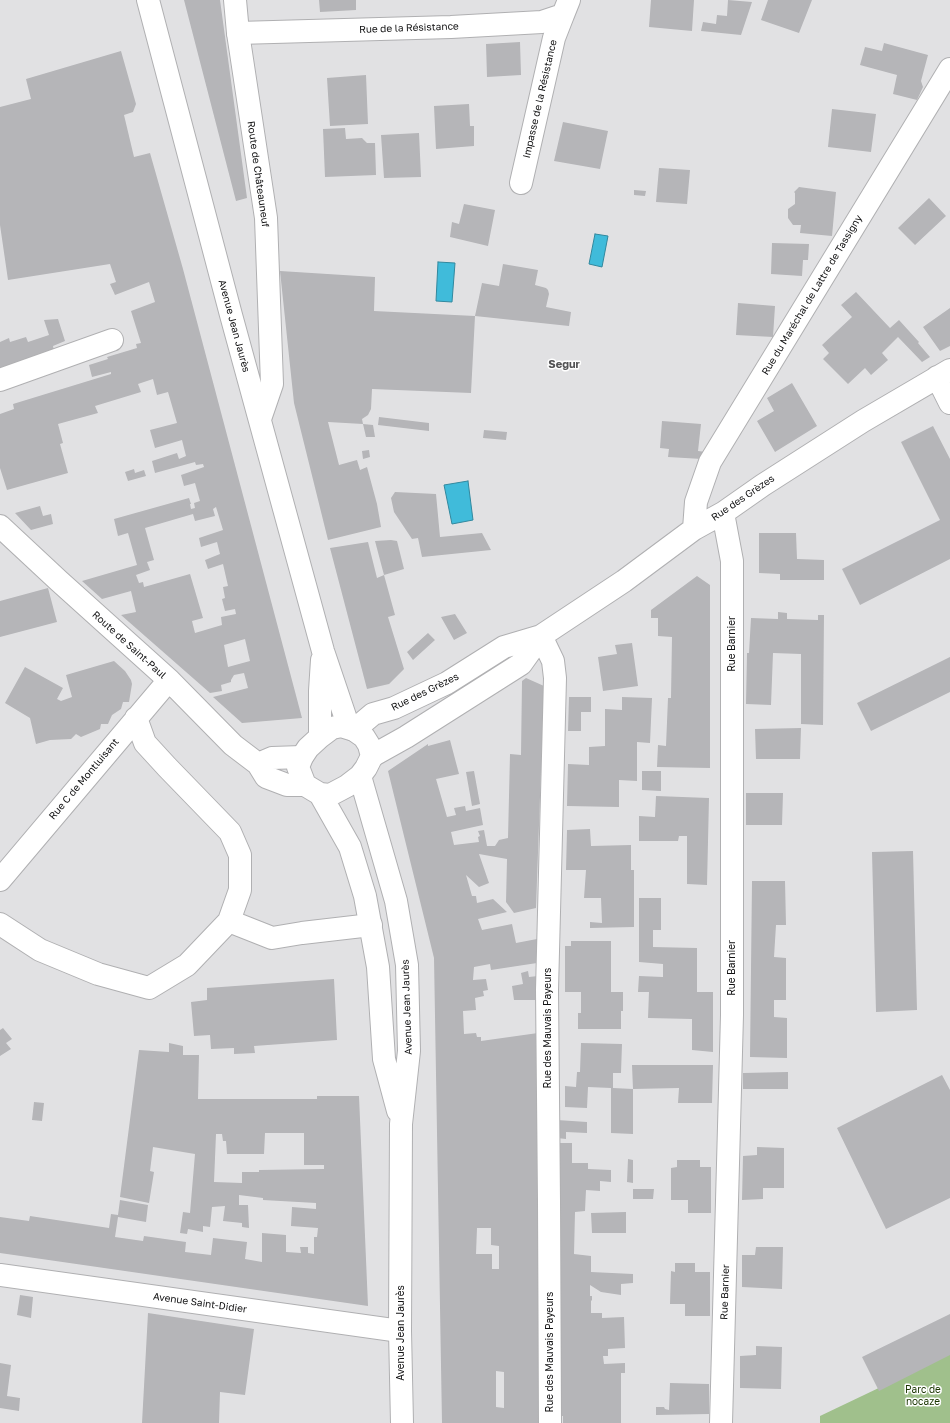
<!DOCTYPE html>
<meta charset="utf-8">
<style>
body{margin:0}
canvas{display:block;background:#e1e1e3}
</style>
<canvas width="950" height="1423"></canvas>
<script>
const context = document.querySelector('canvas').getContext('2d');
context.lineJoin = 'round';
function fill(path, color) { context.fillStyle = color; context.fill(path, 'evenodd'); }
const toPath = rows => new Path2D(rows.map(r => 'M' + r).join(''));
function stroke(path, color, width, dash) { context.strokeStyle = color; context.lineWidth = width; context.lineCap = dash ? 'butt' : 'round'; context.setLineDash(dash || []); context.stroke(path); }
function label(font, color, halo, rows, align = 'center') {
  context.font = font + ' "Golos Text",sans-serif'; context.lineWidth = 3; context.setLineDash([]); context.textBaseline = 'middle'; context.strokeStyle = halo; context.fillStyle = color; for (const [text, x, y, turn = 0] of rows) {
    context.save(); context.translate(x, y); context.rotate((+turn || 0) * Math.PI / 180); context.textAlign = isNaN(turn) ? turn : align; if (halo) context.strokeText(text, 0, 0); context.fillText(text, 0, 0); context.restore();
  }
}
fill(toPath([
 [950,1354,950,1423,820,1423,820,1416]
]), '#a0c08c');
const water = toPath([
 [595,234,608,236,602,267,589,264,595,234],
 [438,262,455,263,452,302,436,301,438,262],
 [468,481,473,520,452,524,444,485,468,481]
]);
fill(water, '#40bbda');
stroke(water, '#32889e', 1);
fill(toPath([
 [184,0,220,0,247,198,236,201],
 [319,0,356,0,356,10,320,12],
 [651,0,694,0,692,31,649,27],
 [728,0,752,2,741,35,701,31,703,22,716,24,717,15,727,16],
 [768,0,812,0,799,33,761,20],
 [520,42,521,75,487,77,486,44],
 [884,43,928,55,921,81,923,87,917,100,893,94,897,75,860,65,865,47,882,51],
 [121,51,136,104,133,112,124,115,134,157,150,153,183,269,302,718,242,723,213,697,248,688,244,673,234,675,231,680,231,682,221,685,222,691,210,693,121,615,136,612,131,591,102,599,82,581,137,565,128,533,118,536,114,519,189,498,191,504,190,504,191,509,195,508,194,503,200,501,195,483,184,486,181,475,204,467,203,464,196,465,195,462,155,473,152,461,177,453,179,459,186,456,182,440,155,448,150,430,177,423,168,392,157,395,153,379,138,384,141,392,95,406,98,413,58,424,63,443,60,444,68,473,7,490,0,468,0,414,14,409,13,404,111,374,111,372,92,377,89,365,108,359,107,357,137,348,136,344,141,343,131,311,155,302,149,282,115,295,110,284,116,282,110,264,8,280,0,225,0,107,31,99,26,79],
 [216,507,223,530,199,538,201,547,217,542,220,554,205,560,208,569,223,564,228,586,223,587,225,598,222,599,225,611,235,609,236,614,221,617,222,625,195,633,192,621,203,618,190,574,144,587,143,582,139,583,136,575,150,570,147,562,154,560,145,528,193,514,195,521,215,516,213,509],
 [245,639,250,661,228,667,224,645],
 [366,75,368,124,330,126,327,78],
 [469,104,470,126,474,126,474,146,436,149,434,106],
 [832,109,876,114,871,152,828,147],
 [563,122,608,131,600,169,554,161],
 [345,128,346,139,362,138,367,143,375,143,376,175,325,177,323,129],
 [419,133,421,177,384,178,381,135],
 [659,168,690,170,687,204,656,202],
 [799,187,836,192,832,236,800,233,801,225,793,225,788,218,788,209,795,204,795,193,794,192],
 [634,190,646,191,645,196,634,195],
 [929,198,946,216,915,245,898,228],
 [464,204,495,210,488,246,450,237,452,222,459,224],
 [772,243,809,244,808,260,803,260,802,276,771,274],
 [503,264,538,270,535,285,546,288,548,290,549,294,546,307,571,312,569,326,475,316,482,283,499,286],
 [280,271,375,277,374,311,475,316,471,393,372,389,371,409,368,415,362,419,363,424,373,425,375,437,366,437,363,424,328,422,339,465,357,460,360,470,367,467,377,504,381,527,328,540,294,403],
 [856,292,890,328,899,320,919,342,918,343,930,357,922,362,898,337,882,353,888,360,871,375,865,368,848,384,823,359,829,353,822,345,852,317,841,305],
 [738,303,775,306,773,337,736,335],
 [950,308,950,346,940,351,923,327],
 [58,319,65,341,53,346,54,351,0,370,0,342,9,338,10,342,26,337,28,342,49,335,44,320],
 [792,383,817,426,775,452,757,421,774,411,767,398],
 [379,417,429,423,429,431,378,425],
 [662,421,701,424,698,451,706,452,702,459,668,457,669,449,660,448],
 [933,426,950,459,950,559,860,605,842,569,940,520,901,442],
 [484,430,507,432,506,440,483,438],
 [369,450,370,457,363,459,362,451],
 [134,469,135,473,144,470,146,476,128,481,125,472],
 [395,492,436,494,440,537,482,533,491,550,422,557,418,538,412,539,394,512,391,498],
 [40,506,43,516,51,514,53,524,31,530,15,513],
 [759,533,796,533,797,559,824,560,824,580,780,580,780,574,759,573],
 [391,540,397,541,404,569,384,575,375,541],
 [368,542,377,578,384,575,395,615,388,617,404,669,389,684,367,689,330,548],
 [697,576,710,585,710,768,657,767,658,745,666,746,668,698,671,698,672,637,658,636,658,618,651,618,651,610],
 [48,588,57,622,0,637,0,601],
 [778,612,787,613,787,619,818,620,818,615,824,615,823,725,801,724,801,654,773,653,771,705,746,704,747,653,749,653,751,618,778,619],
 [455,614,467,633,454,640,441,617],
 [428,633,435,640,413,660,407,652],
 [632,643,638,686,603,691,598,657,617,654,615,645],
 [950,657,950,692,871,731,857,703],
 [114,661,125,671,131,680,132,684,129,702,123,702,121,709,112,715,108,724,101,724,100,729,81,737,76,734,71,739,50,740,36,744,30,718,5,703,25,667,63,688,57,699,61,701,72,697,66,675],
 [526,678,544,686,536,908,514,913,506,902,507,859,479,854,489,883,479,887,466,875,472,896,476,896,477,903,493,899,507,912,478,919,482,930,512,924,516,943,537,939,537,963,491,970,490,964,474,967,473,980,486,979,488,990,483,991,484,996,475,998,476,1010,463,1011,464,1034,476,1033,477,1037,481,1037,481,1041,538,1033,538,1423,442,1423,434,958,388,771,428,744,428,746,450,740,459,774,436,779,447,817,456,815,454,808,465,806,466,811,480,808,483,825,451,832,454,845,479,842,478,837,480,836,478,831,484,830,487,846,495,846,499,840,508,838,510,754,521,755,522,681],
 [477,1228,491,1228,491,1245,499,1246,499,1269,492,1269,492,1254,476,1254],
 [496,1371,504,1372,504,1408,496,1407],
 [569,697,591,697,591,712,581,712,581,731,568,731],
 [622,697,652,698,650,743,637,742,637,781,619,780,619,807,567,806,568,764,589,765,589,747,605,746,605,709,622,710],
 [801,728,800,759,756,759,755,729],
 [474,771,480,804,472,806,466,772],
 [642,771,661,771,661,791,642,790],
 [746,793,783,793,782,825,746,825],
 [656,796,709,798,707,885,687,884,687,836,679,836,678,841,639,841,639,816,655,817],
 [590,829,591,846,631,845,631,870,634,870,634,927,590,928,590,922,602,923,601,898,584,898,586,870,566,870,567,830],
 [913,851,917,1010,876,1012,872,852],
 [752,881,785,881,786,925,776,925,774,957,786,958,786,1000,774,1000,774,1017,787,1018,787,1058,750,1057],
 [639,898,661,898,661,930,653,930,653,947,697,948,697,992,713,992,713,1052,692,1050,692,1019,648,1018,649,992,638,992,639,976,663,977,663,964,639,962],
 [571,941,611,941,611,992,623,992,623,1011,621,1011,621,1029,578,1029,578,1013,581,1013,581,992,565,992,565,946,571,946],
 [528,971,529,977,538,976,538,1000,514,1000,512,986,523,984,521,973],
 [334,979,337,1040,254,1046,255,1053,234,1054,234,1048,211,1049,210,1035,194,1036,191,1002,207,1000,207,988],
 [3,1028,12,1039,6,1043,11,1049,0,1056,0,1030],
 [169,1043,183,1046,183,1055,199,1055,198,1099,317,1099,317,1096,359,1096,368,1306,0,1253,0,1217,29,1221,30,1216,109,1228,111,1214,118,1215,120,1200,148,1205,146,1222,118,1217,115,1237,143,1241,144,1236,186,1242,185,1252,211,1255,213,1238,247,1242,245,1259,262,1262,262,1233,286,1235,286,1252,301,1253,300,1247,308,1247,308,1253,314,1254,314,1237,317,1237,318,1228,291,1226,292,1207,316,1209,316,1203,263,1200,263,1198,239,1195,239,1205,248,1205,249,1228,242,1227,242,1223,223,1221,225,1206,212,1207,210,1227,203,1226,203,1232,188,1229,187,1234,180,1233,183,1212,190,1213,195,1154,153,1147,150,1171,154,1172,149,1203,120,1197,139,1050,169,1052],
 [265,1133,304,1133,304,1165,324,1165,324,1169,259,1170,259,1172,242,1172,242,1183,214,1182,216,1134,222,1134,223,1141,226,1141,227,1154,264,1154],
 [581,1043,622,1044,621,1073,613,1073,613,1088,633,1089,633,1134,611,1133,611,1088,588,1087,587,1108,565,1107,565,1086,576,1087,577,1072,580,1072],
 [632,1065,713,1065,712,1103,678,1103,679,1088,633,1089],
 [788,1072,788,1089,743,1089,743,1073],
 [942,1075,950,1090,950,1198,886,1229,837,1128],
 [34,1102,44,1103,42,1121,32,1120],
 [557,1120,587,1122,587,1133,566,1132,566,1139,557,1138],
 [557,1143,572,1143,572,1163,588,1163,588,1169,611,1170,611,1182,600,1181,600,1191,586,1190,585,1211,575,1212,574,1254,591,1256,591,1272,633,1274,633,1283,621,1284,621,1295,601,1292,590,1285,590,1296,592,1296,592,1300,591,1301,591,1313,602,1313,602,1318,624,1317,625,1348,608,1349,608,1356,603,1356,604,1364,625,1363,625,1373,621,1373,621,1423,563,1423,563,1416,557,1416],
 [757,1147,784,1148,784,1188,763,1188,763,1199,742,1200,743,1156,757,1155],
 [628,1159,633,1160,633,1183,627,1182],
 [677,1160,700,1160,700,1167,711,1167,711,1213,688,1213,688,1200,671,1200,671,1168,677,1167],
 [633,1189,654,1189,653,1199,633,1199],
 [626,1212,626,1233,592,1233,591,1213],
 [756,1247,783,1247,782,1289,742,1287,742,1255,755,1255],
 [675,1263,695,1263,695,1272,710,1272,710,1316,685,1316,685,1304,670,1304,671,1271,675,1272],
 [20,1295,33,1297,31,1318,17,1315],
 [148,1313,254,1329,245,1395,220,1392,219,1423,142,1423],
 [950,1314,950,1355,879,1391,862,1357],
 [756,1346,782,1347,781,1389,740,1388,740,1356,756,1355],
 [0,1363,11,1365,7,1396,20,1398,19,1411,0,1408],
 [670,1383,709,1384,709,1414,656,1415,656,1407,664,1407,665,1409,669,1410]
]), '#b5b5b8');
const minor = toPath([
 [238,33,451,27,542,22,563,15,569,0],
 [521,183,554,38,563,15],
 [937,377,950,403],
 [0,380,112,340],
 [0,526,59,581,169,680,233,745,258,764,266,777,287,785,305,785],
 [694,529,696,502,710,462,950,69],
 [541,636,553,661,555,678,547,990,549,1201,550,1423],
 [136,718,145,743,167,767,230,832,240,855,240,890,229,921],
 [354,730,373,714,394,708,447,683,504,647,541,636,624,581,694,529,723,513,763,485,863,421,950,370],
 [372,756,406,737,521,664,541,636],
 [258,764,272,758,302,757],
 [0,880,169,680],
 [0,924,40,950,98,974,149,988,187,965,229,921,272,938,302,933,371,925],
 [0,1275,400,1331],
 [721,1423,732,1015,732,561,723,513]
]);
const major = toPath([
 [148,0,231,315,323,651,349,728],
 [235,0,238,33,266,218,272,384,260,419],
 [341,726,354,730,364,737,369,745,372,756,366,768,360,776,347,786,330,795,320,794,305,785,298,767,302,757,308,748,320,737,332,728,341,726],
 [320,737,320,691,322,660],
 [360,776,396,901,407,965,409,1051,401,1124,400,1331,402,1423],
 [320,794,350,847,365,896,378,967,384,1059,398,1111]
]);
stroke(minor, '#b0b0b2', 24);
stroke(major, '#b0b0b2', 24);
stroke(minor, '#fff', 22);
stroke(major, '#fff', 22);
label('10px', '#111112', '#fff', [
 ["Rue de la Résistance",409,28,-2],
 ["Impasse de la Résistance",540,99,-77],
 ["Route de Châteauneuf",258,174,82],
 ["Rue du Maréchal de Lattre de Tassigny",812,295,-59],
 ["Avenue Jean Jaurès",234,326,75],
 ["Rue des Grèzes",743,498,-34],
 ["Rue Barnier",732,644,-90],
 ["Route de Saint-Paul",129,645,42],
 ["Rue des Grèzes",425,692,-26],
 ["Rue C de Montluisant",84,779,-50],
 ["Rue Barnier",732,968,-90],
 ["Avenue Jean Jaurès",407,1007,-92],
 ["Rue des Mauvais Payeurs",548,1028,-90],
 ["Rue Barnier",725,1292,-88],
 ["Avenue Saint-Didier",200,1303,8],
 ["Avenue Jean Jaurès",401,1333,-90],
 ["Rue des Mauvais Payeurs",550,1352,-90]
]);
label('10px', '#1a3500', '#fff', [
 ["Parc de",923,1390],
 ["nocaze",923,1402]
]);
label('bold 11px', '#545456', '#fff', [
 ["Segur",564,365]
]);
</script>
